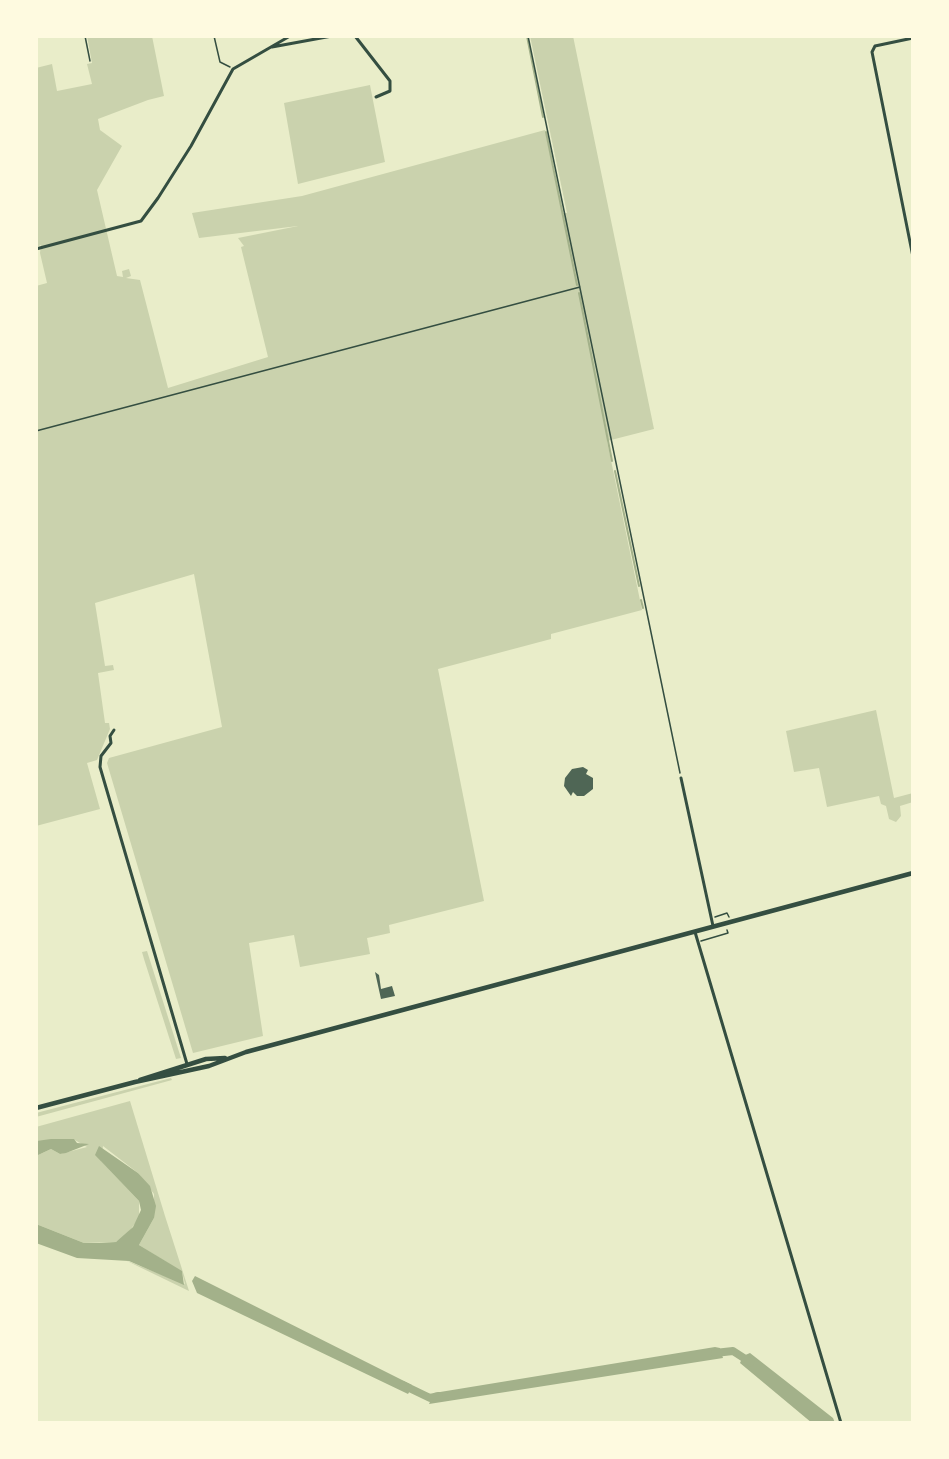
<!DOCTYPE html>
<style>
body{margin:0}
#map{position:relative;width:949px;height:1459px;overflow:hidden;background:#e9edc9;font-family:Quicksand,sans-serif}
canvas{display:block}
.frame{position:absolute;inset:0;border:38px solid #fefae0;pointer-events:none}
</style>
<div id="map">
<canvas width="949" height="1459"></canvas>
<div class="frame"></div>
</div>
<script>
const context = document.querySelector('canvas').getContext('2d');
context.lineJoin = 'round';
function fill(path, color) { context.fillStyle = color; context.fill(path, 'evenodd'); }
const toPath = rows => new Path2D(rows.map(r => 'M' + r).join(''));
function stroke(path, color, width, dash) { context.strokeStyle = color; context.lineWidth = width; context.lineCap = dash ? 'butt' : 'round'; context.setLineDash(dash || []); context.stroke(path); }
fill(toPath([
 [87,36,152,36,164,96,148,100,98,119,100,130,122,146,97,190,117,276,123,277,122,271,129,269,131,276,126,278,140,280,168,388,268,357,241,247,244,246,238,238,298,226,199,238,192,213,302,196,545,130,562,213,567,213,530,36,573,36,654,429,607,441,642,610,551,634,551,639,438,669,484,901,389,925,390,933,367,938,370,954,300,967,294,935,249,943,263,1036,193,1053,107,763,109,758,222,727,194,574,95,603,105,666,113,665,114,670,98,673,105,723,109,723,110,729,97,760,87,763,100,809,36,826,36,286,47,283,40,253,41,245,36,247,36,68,52,64,57,91,92,84,87,64,92,63],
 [370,85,385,162,298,184,284,103],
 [876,710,894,798,913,793,913,802,900,806,901,816,896,822,889,819,886,806,881,804,879,796,827,807,819,768,794,772,786,731],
 [147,951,181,1058,176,1059,144,959,142,952],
 [171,1078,172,1080,36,1117,36,1113],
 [130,1101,165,1216,189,1291,125,1260,185,1284,182,1272,139,1245,154,1218,154,1194,138,1173,103,1146,101,1161,139,1201,139,1218,125,1237,116,1242,84,1243,36,1224,36,1156,51,1149,60,1154,87,1147,73,1139,36,1141,36,1127]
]), '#cad2ad');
fill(toPath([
 [51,1139,74,1139,77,1143,89,1144,66,1153,60,1154,51,1149,36,1156,36,1141],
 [99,1146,138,1173,150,1186,156,1206,154,1218,139,1245,182,1271,184,1285,129,1261,77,1258,36,1243,36,1224,84,1243,99,1243,116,1242,133,1227,141,1210,139,1201,95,1155],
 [195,1276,412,1385,411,1389,408,1394,197,1293,192,1281],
 [715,1347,720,1348,723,1358,429,1404,434,1393],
 [750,1353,833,1418,835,1423,812,1423,740,1363,743,1356]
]), '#a3b18a');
stroke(toPath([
 [527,36,543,117],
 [546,132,577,285],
 [579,293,612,461],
 [615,471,639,586],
 [641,600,643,608]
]), '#a3b18a', 2);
stroke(toPath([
 [715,1353,733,1351,750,1362],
 [403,1385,430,1398,439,1396]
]), '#a3b18a', 8);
fill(toPath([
 [583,767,588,770,586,774,593,778,593,789,584,796,577,796,573,792,571,796,564,786,565,778,572,769],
 [375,972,379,975,381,989,392,986,395,996,381,999]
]), '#4f6655');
stroke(toPath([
 [85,36,90,61],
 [214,36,220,62,230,67],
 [528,36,680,773],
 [36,431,580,287],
 [715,917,727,913,729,917],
 [701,941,728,933,727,930]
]), '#344e41', 1.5);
stroke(toPath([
 [355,36,390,81,390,91,376,97],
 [913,38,875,46,872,52,913,257],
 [272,47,332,36],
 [36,249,141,221,158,198,191,146,233,69,290,36],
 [114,730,110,736,111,743,101,756,100,767,187,1064],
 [681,778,713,926],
 [695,932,841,1423]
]), '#344e41', 3);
stroke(toPath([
 [140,1080,206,1059,225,1058],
 [36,1108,135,1082,209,1066,246,1052,913,873]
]), '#344e41', 4.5);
</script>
